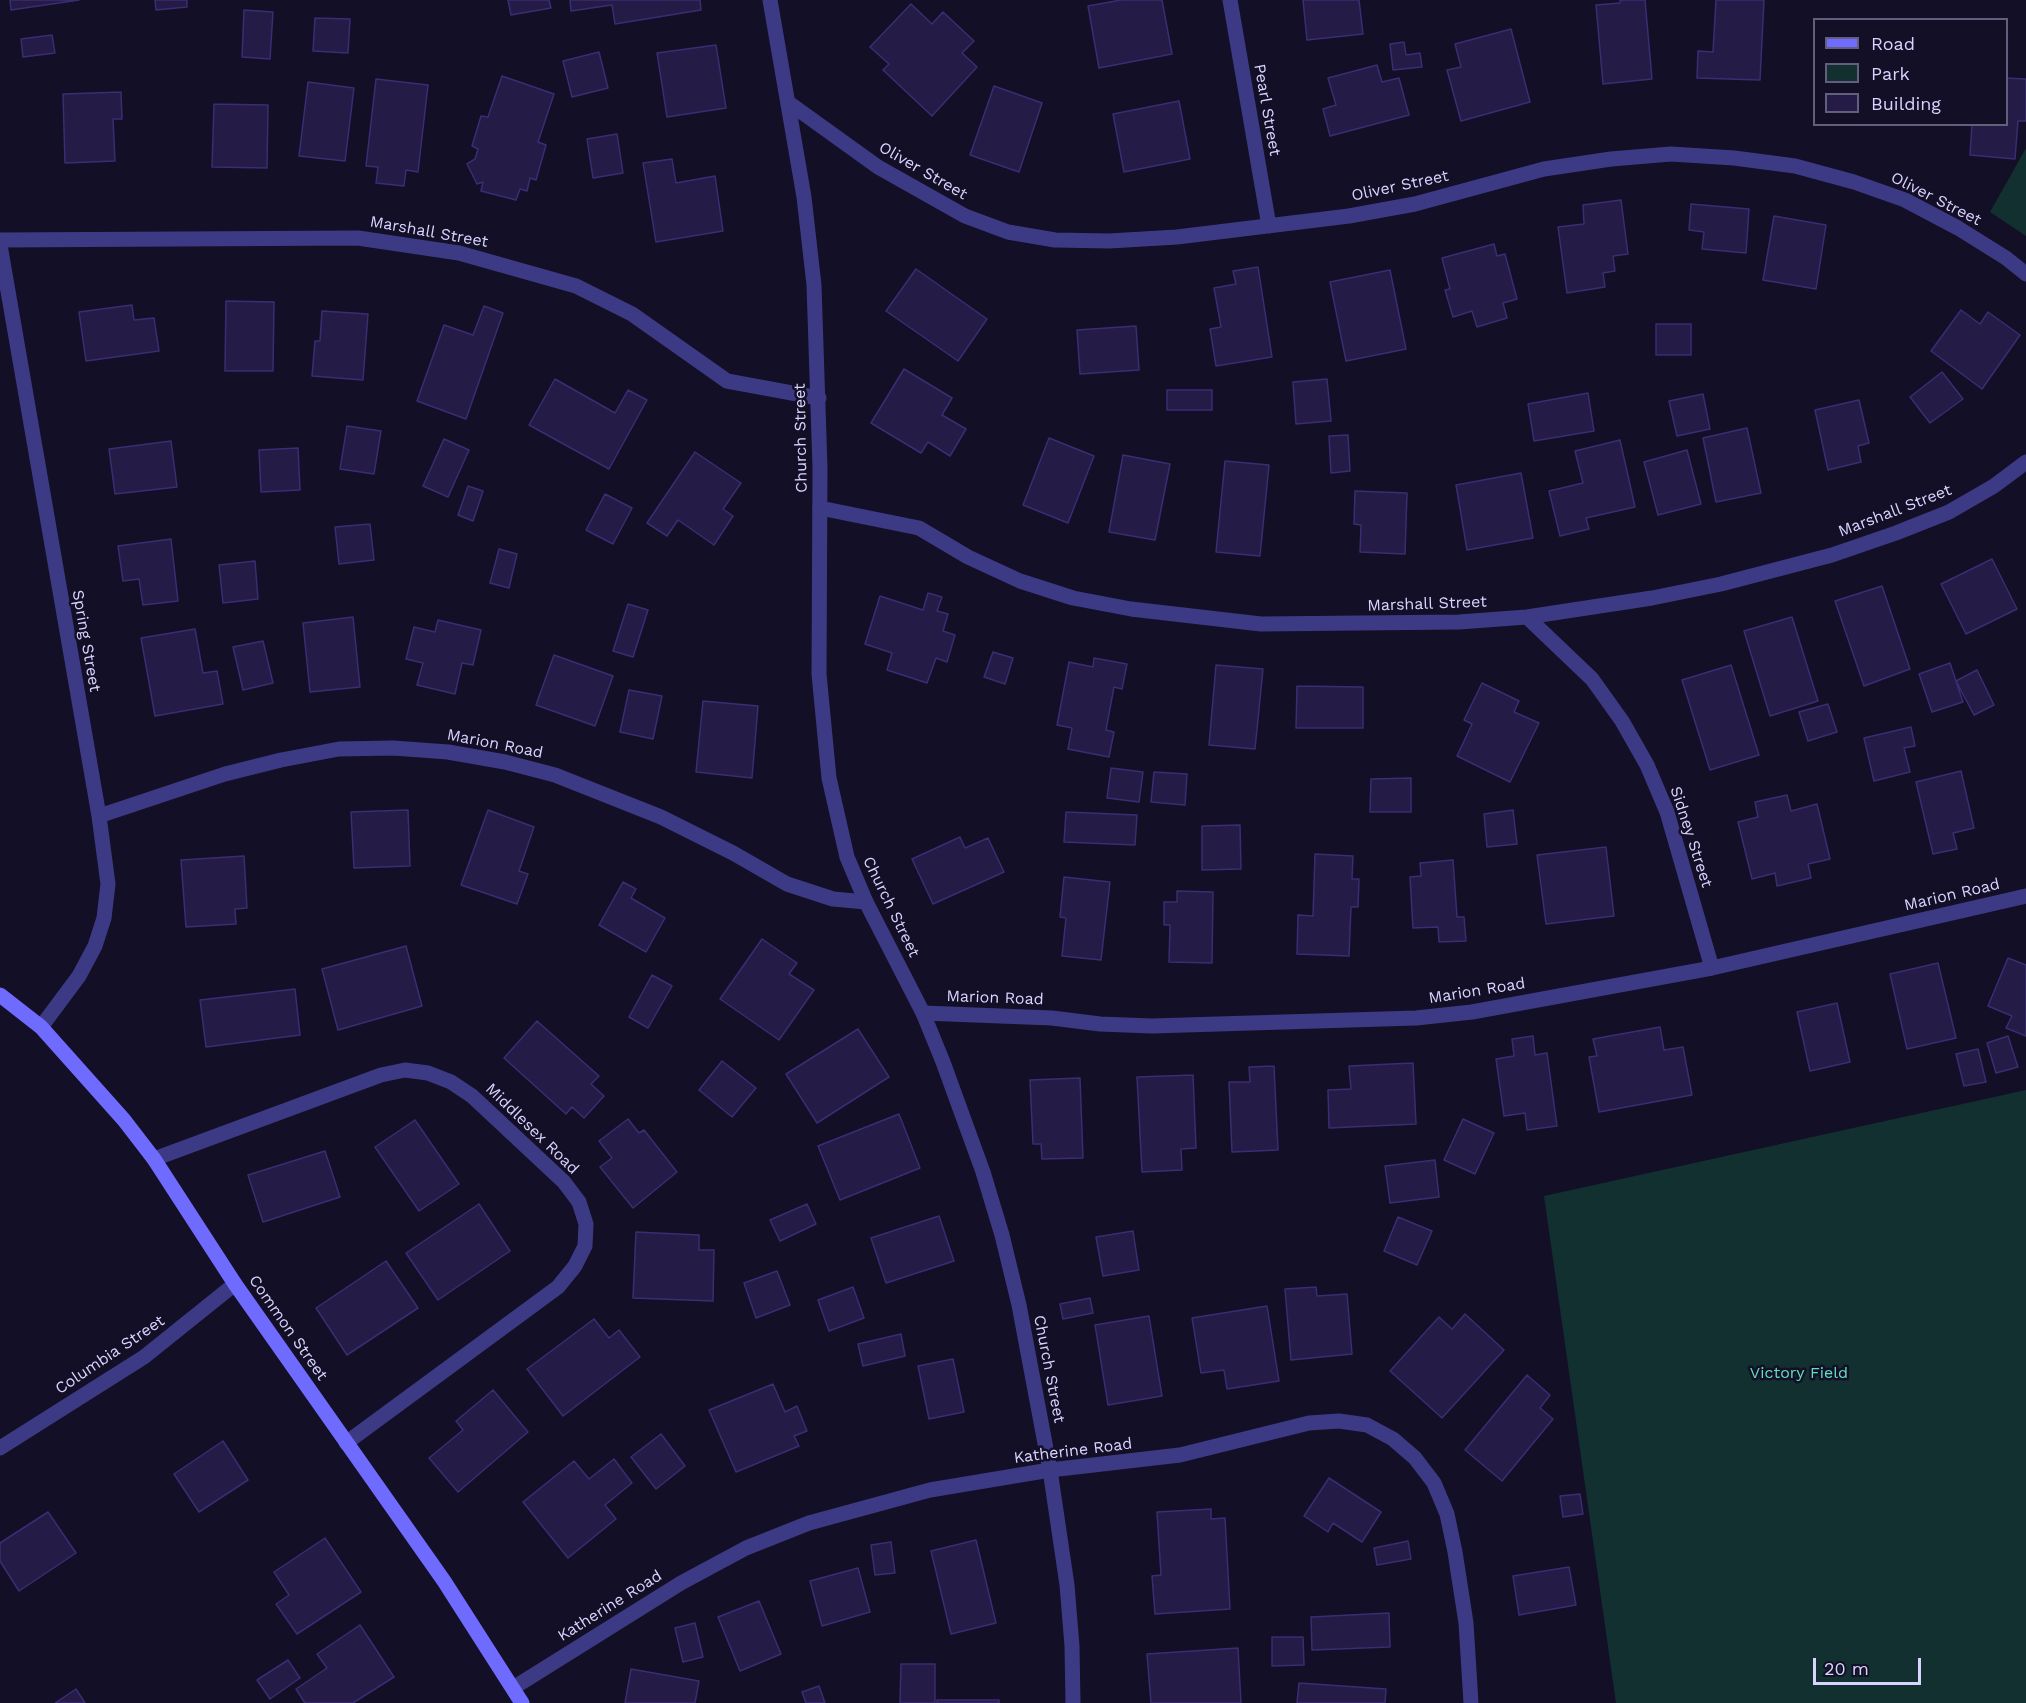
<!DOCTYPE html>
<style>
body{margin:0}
#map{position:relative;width:2026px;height:1703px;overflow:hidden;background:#130f26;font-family:"Work Sans",sans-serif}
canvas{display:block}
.legend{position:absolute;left:1813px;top:18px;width:195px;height:108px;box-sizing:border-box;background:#130f26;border:2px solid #625e7d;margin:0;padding:8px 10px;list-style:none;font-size:18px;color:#d9d4ff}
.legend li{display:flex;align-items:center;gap:12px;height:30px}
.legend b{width:30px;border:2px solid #625e7d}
.scale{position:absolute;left:1813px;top:1658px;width:108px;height:27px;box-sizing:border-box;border:3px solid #d9d4ff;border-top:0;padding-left:8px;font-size:18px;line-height:21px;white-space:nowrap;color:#d9d4ff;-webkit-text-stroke:4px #130f26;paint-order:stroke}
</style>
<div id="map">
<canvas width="2026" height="1703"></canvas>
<ul class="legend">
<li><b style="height:8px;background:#6f6bff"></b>Road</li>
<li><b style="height:16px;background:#12302f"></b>Park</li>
<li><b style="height:16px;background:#241b47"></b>Building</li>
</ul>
<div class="scale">20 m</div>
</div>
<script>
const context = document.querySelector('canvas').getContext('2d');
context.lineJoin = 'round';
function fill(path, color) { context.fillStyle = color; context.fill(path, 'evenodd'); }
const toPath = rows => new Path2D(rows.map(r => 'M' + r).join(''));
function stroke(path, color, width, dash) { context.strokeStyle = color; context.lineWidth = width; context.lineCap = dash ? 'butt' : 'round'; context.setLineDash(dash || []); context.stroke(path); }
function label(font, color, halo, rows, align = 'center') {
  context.font = font + ' "Work Sans",sans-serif'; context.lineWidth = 5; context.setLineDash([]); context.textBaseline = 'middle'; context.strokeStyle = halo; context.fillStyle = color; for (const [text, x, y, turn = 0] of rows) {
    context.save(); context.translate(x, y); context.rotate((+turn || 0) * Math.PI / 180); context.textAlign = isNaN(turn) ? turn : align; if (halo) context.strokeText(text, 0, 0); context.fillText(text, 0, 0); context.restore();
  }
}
fill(toPath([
 [2026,148,2026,236,1990,212],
 [2026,1090,2026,1703,1616,1703,1544,1196]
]), '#12302f');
const building = toPath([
 [10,0,79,0,11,10,10,0],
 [155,0,187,0,187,7,156,10,155,0],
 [508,0,549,0,551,8,511,15,508,0],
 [570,0,700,0,701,10,615,24,612,5,571,11,570,0],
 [1121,0,1162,0,1172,54,1099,68,1088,6,1121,0],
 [1303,0,1359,0,1363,34,1307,40,1303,0],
 [1620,0,1645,0,1652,79,1603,84,1596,5,1620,3,1620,0],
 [1716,0,1764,0,1760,80,1697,78,1698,51,1713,52,1716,0],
 [911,4,932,24,943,12,974,41,962,53,977,67,932,116,883,70,889,64,870,47,911,4],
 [244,10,273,12,270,59,242,57,244,10],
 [315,18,350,19,348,53,313,51,315,18],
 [1511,29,1530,102,1461,121,1447,70,1461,67,1455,44,1511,29],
 [52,35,55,53,23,57,21,39,52,35],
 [1404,42,1406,55,1420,53,1422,67,1393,70,1390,44,1404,42],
 [716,45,726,108,667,117,657,53,716,45],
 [599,52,608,88,572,97,563,61,599,52],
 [1377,65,1382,82,1399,78,1409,115,1330,136,1323,109,1336,105,1328,78,1377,65],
 [502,76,554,94,538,142,546,145,536,180,530,178,527,191,520,189,516,200,481,191,483,182,477,184,467,164,475,159,478,149,472,146,481,116,488,117,502,76],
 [2006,78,2026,79,2026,121,2018,121,2015,159,1970,155,1972,124,2006,124,2006,78],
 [376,79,428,85,418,172,406,170,404,186,376,183,378,167,366,166,376,79],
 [308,82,354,88,345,161,299,156,308,82],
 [994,86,1042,103,1019,172,970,155,994,86],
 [121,92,122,119,113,119,115,161,65,163,63,94,121,92],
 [1179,101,1190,159,1124,172,1113,114,1179,101],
 [214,104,268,105,267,168,212,167,214,104],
 [617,134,623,173,593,178,587,139,617,134],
 [672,159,676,183,715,176,723,231,656,242,643,163,672,159],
 [1621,200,1628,254,1613,256,1615,271,1603,273,1605,287,1567,293,1558,227,1584,224,1583,205,1621,200],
 [1691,204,1749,209,1746,253,1702,249,1704,232,1689,230,1691,204],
 [1774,216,1826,225,1816,289,1763,280,1774,216],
 [1494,244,1497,256,1505,254,1517,299,1503,303,1507,318,1477,327,1472,311,1453,317,1445,290,1450,289,1442,258,1494,244],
 [1258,267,1272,357,1216,366,1210,329,1221,327,1214,288,1236,284,1233,271,1258,267],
 [916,269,987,319,958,361,886,311,916,269],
 [1390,270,1406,349,1346,361,1330,282,1390,270],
 [226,301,274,302,273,371,225,371,226,301],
 [132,305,134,320,154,318,159,351,86,361,79,312,132,305],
 [484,306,503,313,466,419,417,401,444,325,473,335,484,306],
 [1961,310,1980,324,1988,312,2020,335,1982,389,1931,351,1961,310],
 [322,311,368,314,363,380,312,376,315,341,320,341,322,311],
 [1656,324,1691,324,1691,355,1656,355,1656,324],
 [1136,326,1139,370,1080,374,1077,330,1136,326],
 [904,369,952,398,942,415,966,429,950,456,928,442,921,453,871,423,904,369],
 [1942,372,1963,399,1930,423,1910,397,1942,372],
 [555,379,615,413,628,390,647,400,609,469,529,425,555,379],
 [1327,379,1331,421,1296,424,1293,382,1327,379],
 [1167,390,1212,390,1212,410,1167,410,1167,390],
 [1588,393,1594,431,1534,441,1528,404,1588,393],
 [1703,394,1710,429,1677,436,1669,401,1703,394],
 [1859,400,1869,443,1858,446,1861,462,1828,470,1815,410,1859,400],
 [347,426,381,431,374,474,340,469,347,426],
 [1747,428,1761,493,1716,502,1703,438,1747,428],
 [1348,435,1350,471,1331,473,1329,436,1348,435],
 [1049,438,1094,456,1068,523,1023,505,1049,438],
 [444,439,469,450,448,497,423,486,444,439],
 [1620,440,1635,507,1586,518,1589,529,1560,536,1549,491,1583,483,1575,451,1620,440],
 [171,441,177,487,115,494,109,449,171,441],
 [298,448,300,490,261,492,259,450,298,448],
 [1687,450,1701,504,1658,515,1644,462,1687,450],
 [695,452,741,483,723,509,733,516,714,545,678,520,667,536,647,523,695,452],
 [1123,455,1170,464,1155,540,1109,532,1123,455],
 [1225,461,1269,465,1260,556,1216,552,1225,461],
 [1521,473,1533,538,1467,550,1456,485,1521,473],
 [468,486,483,491,473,521,458,515,468,486],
 [1355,491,1407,493,1405,554,1360,552,1361,525,1354,524,1355,491],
 [605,494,632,508,613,544,586,530,605,494],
 [370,524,374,560,339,564,335,527,370,524],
 [171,539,178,601,143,605,139,579,123,581,118,546,171,539],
 [499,549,517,554,509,588,490,583,499,549],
 [1992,559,2017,609,1966,634,1941,584,1992,559],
 [255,561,258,599,223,603,219,565,255,561],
 [1882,586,1910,669,1864,686,1835,601,1882,586],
 [928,593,942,597,937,611,948,614,943,631,955,635,947,662,936,658,927,683,887,670,892,653,865,644,880,596,923,610,928,593],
 [628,604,648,610,633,657,613,651,628,604],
 [353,617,360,687,310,692,303,623,353,617],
 [1792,617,1818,701,1770,716,1744,631,1792,617],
 [438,620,481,630,473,665,462,663,455,694,417,685,423,663,406,659,414,627,435,632,438,620],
 [195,629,203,673,217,671,223,704,155,716,141,638,195,629],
 [263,641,273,683,243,690,233,647,263,641],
 [993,652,1013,658,1005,684,984,677,993,652],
 [554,655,613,676,595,726,536,705,554,655],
 [1094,658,1127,664,1122,689,1114,687,1106,730,1114,732,1109,757,1068,749,1072,728,1057,725,1069,662,1093,667,1094,658],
 [1950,663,1963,702,1932,712,1919,674,1950,663],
 [1216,665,1263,669,1255,749,1209,745,1216,665],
 [1731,665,1759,755,1710,770,1682,680,1731,665],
 [1977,670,1994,705,1974,715,1956,681,1977,670],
 [1482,683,1519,701,1514,712,1539,723,1510,782,1457,756,1472,724,1464,720,1482,683],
 [1297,686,1363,687,1363,728,1296,728,1297,686],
 [629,690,662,696,653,739,620,732,629,690],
 [703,701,758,706,752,778,696,772,703,701],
 [1828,704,1837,732,1808,741,1799,712,1828,704],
 [1911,727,1915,746,1904,748,1910,772,1874,781,1864,738,1911,727],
 [1111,768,1143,772,1139,802,1107,798,1111,768],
 [1961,771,1974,828,1953,833,1957,849,1933,854,1916,782,1961,771],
 [1154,772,1187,774,1185,805,1151,802,1154,772],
 [1411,778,1411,812,1370,812,1371,779,1411,778],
 [1787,795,1791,811,1817,804,1830,859,1808,864,1811,878,1777,886,1775,873,1752,879,1738,822,1758,817,1755,802,1787,795],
 [408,810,410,866,354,868,351,812,408,810],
 [488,810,534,827,519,871,528,874,517,904,461,885,488,810],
 [1513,810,1517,844,1487,847,1484,814,1513,810],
 [1066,812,1137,815,1135,845,1064,842,1066,812],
 [1240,825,1241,869,1202,870,1202,826,1240,825],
 [960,837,965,848,988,838,1004,872,933,904,912,859,960,837],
 [1606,847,1614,916,1546,924,1537,855,1606,847],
 [1315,854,1353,856,1352,879,1359,879,1358,907,1351,907,1349,956,1297,954,1298,915,1313,916,1315,854],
 [244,856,247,908,235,909,236,924,186,927,181,860,244,856],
 [1453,860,1457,917,1464,917,1466,941,1439,942,1438,927,1413,928,1410,877,1421,876,1420,863,1453,860],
 [1064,877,1110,882,1101,960,1062,956,1066,918,1060,917,1064,877],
 [623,882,636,889,631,898,665,918,646,952,599,925,623,882],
 [1177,891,1213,892,1212,963,1169,962,1170,925,1164,925,1164,902,1177,902,1177,891],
 [762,939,797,963,789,974,814,990,779,1040,720,999,762,939],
 [406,946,422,1006,338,1030,322,969,406,946],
 [2008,958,2026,965,2026,1036,2006,1028,2012,1016,1988,1006,2008,958],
 [1938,963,1956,1038,1907,1049,1890,974,1938,963],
 [652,975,672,986,648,1028,629,1017,652,975],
 [295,989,300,1035,206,1047,200,1000,295,989],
 [1837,1003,1850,1062,1810,1071,1797,1012,1837,1003],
 [537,1021,599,1076,591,1084,604,1096,584,1118,572,1107,566,1114,504,1058,537,1021],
 [1660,1027,1664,1050,1683,1047,1692,1095,1599,1112,1589,1057,1597,1056,1593,1039,1660,1027],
 [858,1029,889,1077,817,1123,786,1074,858,1029],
 [1533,1036,1535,1055,1547,1053,1557,1126,1527,1130,1525,1113,1504,1116,1496,1059,1514,1056,1512,1039,1533,1036],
 [2008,1036,2018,1067,1996,1073,1987,1043,2008,1036],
 [1978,1049,1986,1082,1964,1086,1956,1054,1978,1049],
 [722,1061,756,1088,732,1117,699,1090,722,1061],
 [1413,1063,1416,1124,1329,1128,1328,1090,1351,1089,1349,1066,1413,1063],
 [1274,1066,1278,1150,1232,1152,1229,1082,1250,1082,1249,1067,1274,1066],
 [1193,1075,1196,1148,1181,1149,1182,1170,1142,1172,1137,1077,1193,1075],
 [1080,1078,1083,1158,1042,1159,1041,1144,1033,1144,1030,1080,1080,1078],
 [899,1114,920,1168,840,1200,818,1146,899,1114],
 [628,1119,639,1133,644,1130,677,1172,633,1208,600,1167,612,1158,599,1141,628,1119],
 [1463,1119,1494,1133,1475,1174,1444,1160,1463,1119],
 [415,1120,459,1184,419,1211,375,1147,415,1120],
 [325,1151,340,1197,263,1222,248,1175,325,1151],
 [1435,1160,1439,1197,1390,1203,1385,1166,1435,1160],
 [479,1204,510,1251,438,1300,406,1253,479,1204],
 [807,1204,816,1224,780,1241,770,1220,807,1204],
 [939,1216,954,1261,886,1283,871,1238,939,1216],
 [1398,1217,1432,1231,1417,1265,1384,1251,1398,1217],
 [1133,1231,1139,1270,1103,1276,1096,1237,1133,1231],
 [636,1232,699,1235,699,1250,714,1250,713,1301,633,1298,636,1232],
 [386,1261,418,1308,347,1355,316,1308,386,1261],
 [777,1271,790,1305,756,1318,744,1283,777,1271],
 [853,1287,864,1318,829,1331,818,1300,853,1287],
 [1316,1287,1317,1296,1347,1294,1352,1354,1291,1360,1285,1289,1316,1287],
 [1090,1298,1093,1313,1063,1319,1060,1304,1090,1298],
 [1267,1306,1279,1381,1227,1389,1224,1370,1201,1373,1192,1318,1267,1306],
 [1465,1314,1504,1350,1442,1418,1390,1371,1439,1317,1452,1329,1465,1314],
 [1149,1316,1162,1396,1108,1405,1095,1325,1149,1316],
 [594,1319,609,1338,619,1330,640,1357,563,1416,527,1369,594,1319],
 [901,1334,905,1356,863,1366,858,1344,901,1334],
 [953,1359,964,1412,929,1419,918,1366,953,1359],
 [1527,1375,1550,1395,1540,1408,1553,1419,1502,1481,1465,1450,1527,1375],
 [773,1384,785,1412,797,1406,807,1431,794,1436,799,1446,736,1472,709,1410,773,1384],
 [493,1390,528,1432,458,1492,429,1458,463,1430,456,1421,493,1390],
 [661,1434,685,1466,656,1489,631,1457,661,1434],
 [223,1441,248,1480,199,1512,174,1474,223,1441],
 [614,1459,632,1483,605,1505,616,1519,568,1558,523,1502,574,1461,589,1479,614,1459],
 [1329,1478,1381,1512,1362,1542,1333,1523,1328,1532,1304,1516,1329,1478],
 [1580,1494,1583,1514,1563,1517,1560,1496,1580,1494],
 [1211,1509,1211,1519,1225,1518,1230,1609,1155,1614,1152,1576,1161,1575,1157,1512,1211,1509],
 [48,1512,76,1553,19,1591,0,1561,0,1543,48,1512],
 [325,1538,361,1592,297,1634,276,1604,289,1595,274,1572,325,1538],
 [976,1540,996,1623,951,1634,931,1551,976,1540],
 [1408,1541,1411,1559,1377,1565,1374,1548,1408,1541],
 [891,1542,895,1573,875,1575,871,1545,891,1542],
 [1569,1567,1576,1605,1519,1615,1513,1576,1569,1567],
 [858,1568,870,1612,822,1626,810,1581,858,1568],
 [759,1601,781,1654,740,1671,718,1617,759,1601],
 [1389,1613,1390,1647,1312,1650,1311,1617,1389,1613],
 [695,1623,703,1657,683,1662,675,1628,695,1623],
 [360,1625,394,1677,353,1703,305,1703,296,1689,327,1668,317,1654,360,1625],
 [1272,1637,1303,1637,1304,1665,1272,1666,1272,1637],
 [1238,1648,1241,1703,1151,1703,1147,1654,1238,1648],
 [288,1660,300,1678,270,1699,257,1680,288,1660],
 [901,1664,935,1664,935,1703,900,1703,901,1664],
 [631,1669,699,1681,695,1703,625,1703,631,1669],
 [1299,1683,1386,1689,1385,1703,1297,1703,1299,1683],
 [819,1686,825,1703,806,1703,802,1692,819,1686],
 [76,1689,85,1703,55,1703,76,1689],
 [937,1700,999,1700,999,1703,937,1703,937,1700]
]);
fill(building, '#241b47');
stroke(building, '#3b2d73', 1.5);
stroke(toPath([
 [1230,0,1269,226],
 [789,103,878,167,965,216,1008,232,1055,240,1109,241,1177,237,1349,216,1415,204,1544,169,1611,159,1671,154,1734,158,1795,166,1854,182,1905,200,1958,228,2006,258,2026,274],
 [0,240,358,238,459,253,576,286,632,314,727,381,819,398],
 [0,245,99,816,108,884,104,918,95,946,79,976,41,1027],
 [820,508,919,528,968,557,1020,581,1073,598,1131,609,1261,624,1459,622,1527,617,1652,598,1721,584,1832,555,1896,533,1949,512,1994,486,2026,462],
 [1527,617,1592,679,1622,721,1647,765,1667,812,1712,968],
 [99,816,225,774,281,760,339,749,393,748,448,752,505,762,555,775,661,817,733,853,787,884,833,899,866,902],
 [923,1013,1052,1018,1100,1024,1152,1026,1416,1018,1472,1012,1712,968,2026,896],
 [154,1159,381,1075,405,1070,428,1073,451,1082,472,1096,564,1182,579,1202,586,1224,585,1246,575,1266,558,1287,346,1443],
 [0,1448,144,1357,235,1284],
 [513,1688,681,1583,746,1548,809,1523,930,1490,1050,1470,1180,1455,1309,1423,1339,1421,1367,1425,1393,1439,1415,1458,1434,1483,1447,1514,1455,1552,1466,1623,1471,1703]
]), '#3d3a85', 15);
stroke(toPath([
 [770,0,804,197,814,285,820,468,819,674,829,778,847,857,866,902,923,1013,943,1062,983,1172,1002,1235,1019,1305,1050,1470,1067,1585,1072,1646,1073,1703]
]), '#3d3a85', 15);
stroke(toPath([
 [0,995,41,1027,124,1120,154,1159,235,1284,444,1581,522,1703]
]), '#6f6bff', 15);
label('16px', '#d9d4ff', '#130f26', [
 ["Pearl Street",1267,110,80],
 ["Oliver Street",923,171,30],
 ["Oliver Street",1400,186,-12],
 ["Oliver Street",1936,199,27],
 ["Marshall Street",429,232,10],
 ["Church Street",801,438,-91],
 ["Marshall Street",1895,511,-21],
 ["Marshall Street",1427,604,-2],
 ["Spring Street",86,641,80],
 ["Marion Road",495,744,11],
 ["Sidney Street",1691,837,72],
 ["Marion Road",1952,895,-13],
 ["Church Street",891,907,64],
 ["Marion Road",1477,991,-9],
 ["Marion Road",995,998,2],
 ["Middlesex Road",532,1129,44],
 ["Common Street",288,1328,55],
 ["Columbia Street",110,1355,-34],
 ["Church Street",1049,1369,79],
 ["Katherine Road",1073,1451,-7],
 ["Katherine Road",610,1606,-32]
]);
label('16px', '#5fe0c0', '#130f26', [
 ["Victory Field",1799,1373]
]);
</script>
